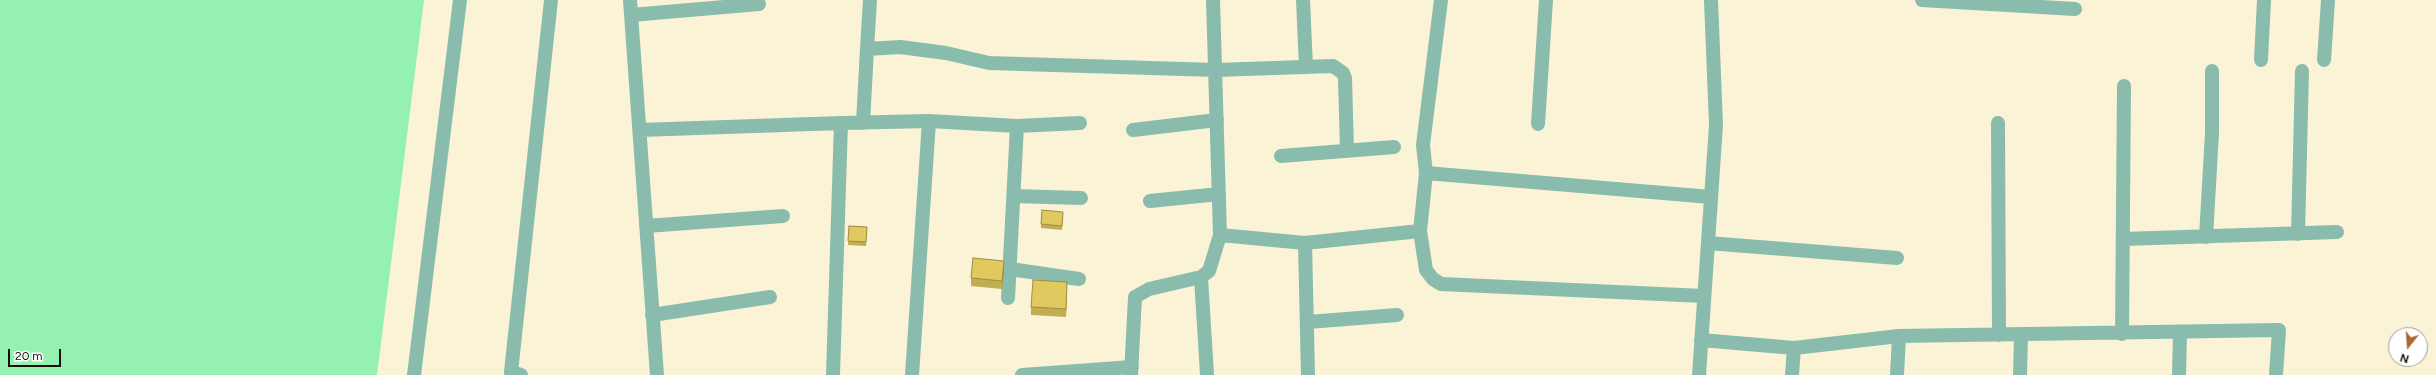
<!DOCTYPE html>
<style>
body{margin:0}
#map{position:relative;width:2436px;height:375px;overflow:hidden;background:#faf3d6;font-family:Figtree,sans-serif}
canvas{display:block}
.north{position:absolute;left:2388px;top:327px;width:40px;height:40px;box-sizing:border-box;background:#fff;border:1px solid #a1a09c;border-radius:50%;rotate:197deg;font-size:11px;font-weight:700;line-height:16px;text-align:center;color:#141208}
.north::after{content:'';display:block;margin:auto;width:14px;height:18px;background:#ab6935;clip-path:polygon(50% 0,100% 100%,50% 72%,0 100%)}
.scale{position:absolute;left:8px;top:349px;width:53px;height:18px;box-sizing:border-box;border:2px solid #141208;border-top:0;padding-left:5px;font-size:12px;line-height:14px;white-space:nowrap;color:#141208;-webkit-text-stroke:3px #fff;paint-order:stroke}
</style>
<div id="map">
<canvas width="2436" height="375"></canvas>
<div class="north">N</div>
<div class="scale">20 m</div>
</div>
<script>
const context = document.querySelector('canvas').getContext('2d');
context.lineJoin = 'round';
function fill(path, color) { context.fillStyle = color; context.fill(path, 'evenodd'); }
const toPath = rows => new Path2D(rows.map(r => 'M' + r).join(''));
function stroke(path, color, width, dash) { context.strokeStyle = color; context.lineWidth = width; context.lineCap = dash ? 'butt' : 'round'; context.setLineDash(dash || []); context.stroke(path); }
fill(toPath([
 [0,0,424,0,377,375,0,375]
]), '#94f1b1');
stroke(toPath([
 [630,0,657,375],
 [870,0,867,49,900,47,946,53,989,63,1216,70,1333,66,1343,73,1345,78,1347,151],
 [1213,0,1220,235],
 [1303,0,1306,67],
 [1441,0,1423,145,1426,173,1420,231,1426,270,1433,279,1441,284,1704,296],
 [1922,0,2075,9],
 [631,15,759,4],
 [2261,60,2264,0],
 [2324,60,2328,0],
 [929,121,1017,126],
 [841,123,929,121,912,375],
 [863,123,867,49],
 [1998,123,1999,335],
 [1538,124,1546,0],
 [640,130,841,123,833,375],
 [1133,130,1217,120],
 [1281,156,1394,147],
 [1426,173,1711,197],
 [1014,196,1081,198],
 [1150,201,1219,194],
 [646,226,783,216],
 [2298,234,2302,71],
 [2206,237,2212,133,2212,71],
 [2123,239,2337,232],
 [1708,243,1897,258],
 [1010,269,1079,279],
 [1201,277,1207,375],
 [1008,298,1017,126,1080,123],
 [652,315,770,297],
 [1308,322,1397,315],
 [2122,334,2124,86],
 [1899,336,2279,330,2276,375],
 [1701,340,1794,348,1792,375],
 [1794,348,1899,336,1897,375],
 [414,375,460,0],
 [521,375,511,372,551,0],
 [1022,375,1132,367],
 [1131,375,1135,297,1149,289,1201,277,1209,271,1220,235,1305,243],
 [1308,375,1305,243,1420,231],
 [1699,375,1716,125,1711,0],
 [2020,375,2021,335],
 [2179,375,2180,332]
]), '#89bcac', 14);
fill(toPath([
 [1063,216,1062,230,1041,228,1041,224],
 [849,226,867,227,866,246,848,245],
 [1004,269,1002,289,971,286,971,278],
 [1067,290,1066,317,1031,315,1031,307]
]), '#c1ad52');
fill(toPath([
 [1004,261,1004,269,1002,289,1002,281],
 [1067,282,1067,290,1066,317,1066,309]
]), '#9d8d42');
const building = toPath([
 [1042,210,1063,212,1062,226,1041,224,1042,210],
 [849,226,867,227,866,242,848,241,849,226],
 [973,258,1004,261,1002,281,971,278,973,258],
 [1033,280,1067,282,1066,309,1031,307,1033,280]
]);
fill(building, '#e0c95f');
stroke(building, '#9d8d42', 1);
</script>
